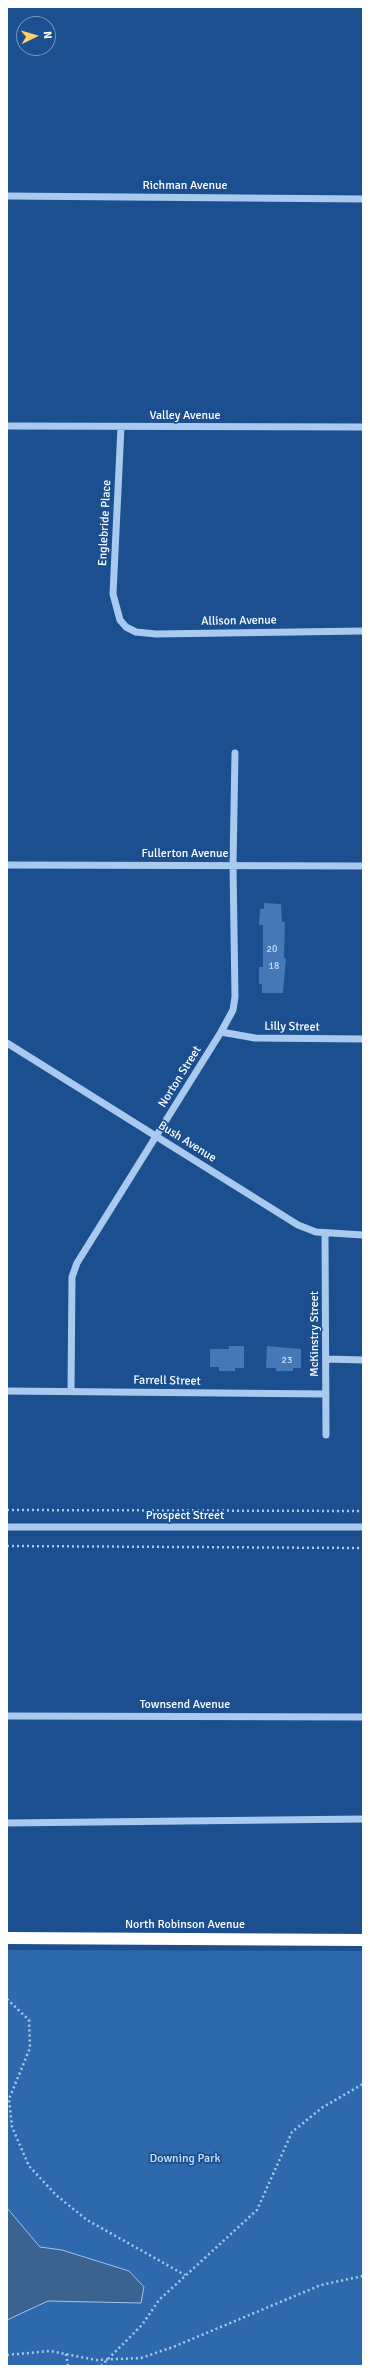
<!DOCTYPE html>
<style>
body{margin:0}
#map{position:relative;width:370px;height:2373px;overflow:hidden;background:#1b4f8f;font-family:Signika,sans-serif}
canvas{display:block}
.frame{position:absolute;inset:0;border:8px solid #fff;pointer-events:none}
.north{position:absolute;left:16px;top:16px;width:40px;height:40px;box-sizing:border-box;background:#1b4f8f;border:1px solid #7695bc;border-radius:50%;rotate:85deg;font-size:11px;font-weight:700;line-height:16px;text-align:center;color:#fff}
.north::after{content:'';display:block;margin:auto;width:14px;height:18px;background:#ffd166;clip-path:polygon(50% 0,100% 100%,50% 72%,0 100%)}
</style>
<div id="map">
<canvas width="370" height="2373"></canvas>
<div class="frame"></div>
<div class="north">N</div>
</div>
<script>
const context = document.querySelector('canvas').getContext('2d');
context.lineJoin = 'round';
function fill(path, color) { context.fillStyle = color; context.fill(path, 'evenodd'); }
const toPath = rows => new Path2D(rows.map(r => 'M' + r).join(''));
function stroke(path, color, width, dash) { context.strokeStyle = color; context.lineWidth = width; context.lineCap = dash ? 'butt' : 'round'; context.setLineDash(dash || []); context.stroke(path); }
function label(font, color, halo, rows, align = 'center') {
  context.font = font + ' Signika,sans-serif'; context.lineWidth = 3.5; context.setLineDash([]); context.textBaseline = 'middle'; context.strokeStyle = halo; context.fillStyle = color; for (const [text, x, y, turn = 0] of rows) {
    context.save(); context.translate(x, y); context.rotate((+turn || 0) * Math.PI / 180); context.textAlign = isNaN(turn) ? turn : align; if (halo) context.strokeText(text, 0, 0); context.fillText(text, 0, 0); context.restore();
  }
}
fill(toPath([
 [7,1950,363,1951,363,2366,7,2366]
]), '#2e69ad');
const water = toPath([
 [7,2208,40,2247,62,2250,129,2271,144,2287,141,2303,48,2301,7,2320,7,2208]
]);
fill(water, '#3c6290');
stroke(water, '#9cc4f0', 1);
fill(toPath([
 [264,903,281,904,282,922,285,922,284,958,286,958,283,993,262,993,262,984,259,984,259,967,263,967,263,925,259,925,260,909,264,909],
 [229,1346,244,1346,244,1368,235,1368,235,1371,219,1371,219,1367,210,1367,210,1349,229,1349],
 [267,1346,301,1349,301,1368,293,1368,293,1371,276,1371,276,1368,266,1368]
]), '#4478b7');
stroke(toPath([
 [7,1510,363,1511],
 [7,1546,363,1548],
 [7,1999,29,2020,30,2048,9,2099,12,2127,29,2166,56,2195,87,2220,185,2275],
 [66,2354,68,2366],
 [7,2355,50,2351,96,2360,141,2358,173,2347,321,2285,363,2276],
 [101,2366,142,2325,159,2300,257,2210,292,2132,323,2107,363,2084]
]), '#a9c9ee', 2.5, [2, 3]);
stroke(toPath([
 [7,196,363,199],
 [7,426,363,427],
 [121,427,113,594,120,620,126,627,136,632,156,634,363,631],
 [7,865,363,866],
 [221,1032,255,1038,363,1039],
 [7,1043,298,1225,316,1232,363,1235],
 [325,1233,326,1435],
 [326,1359,363,1360],
 [7,1391,326,1394],
 [71,1391,72,1277,77,1263,221,1032,233,1010,235,997,233,865,235,753],
 [7,1527,363,1527],
 [7,1716,363,1717],
 [7,1823,363,1819]
]), '#a9c9ee', 7);
stroke(toPath([
 [7,1938,363,1940]
]), '#fff', 12);
label('10px', '#d0dded', null, [
 ["20",272,949],
 ["18",274,966],
 ["23",287,1360]
]);
label('12px', '#fff', '#1b4f8f', [
 ["Richman Avenue",185,186],
 ["Valley Avenue",185,416],
 ["Englebride Place",105,523,-87],
 ["Allison Avenue",239,621,-1],
 ["Fullerton Avenue",185,854],
 ["Lilly Street",292,1027,1],
 ["Norton Street",180,1077,-58],
 ["Bush Avenue",187,1142,32],
 ["McKinstry Street",315,1334,-90],
 ["Farrell Street",167,1381,1],
 ["Prospect Street",185,1516],
 ["Townsend Avenue",185,1705],
 ["North Robinson Avenue",185,1925]
]);
label('12px', '#cfe3fa', '#1b4f8f', [
 ["Downing Park",185,2159]
]);
</script>
